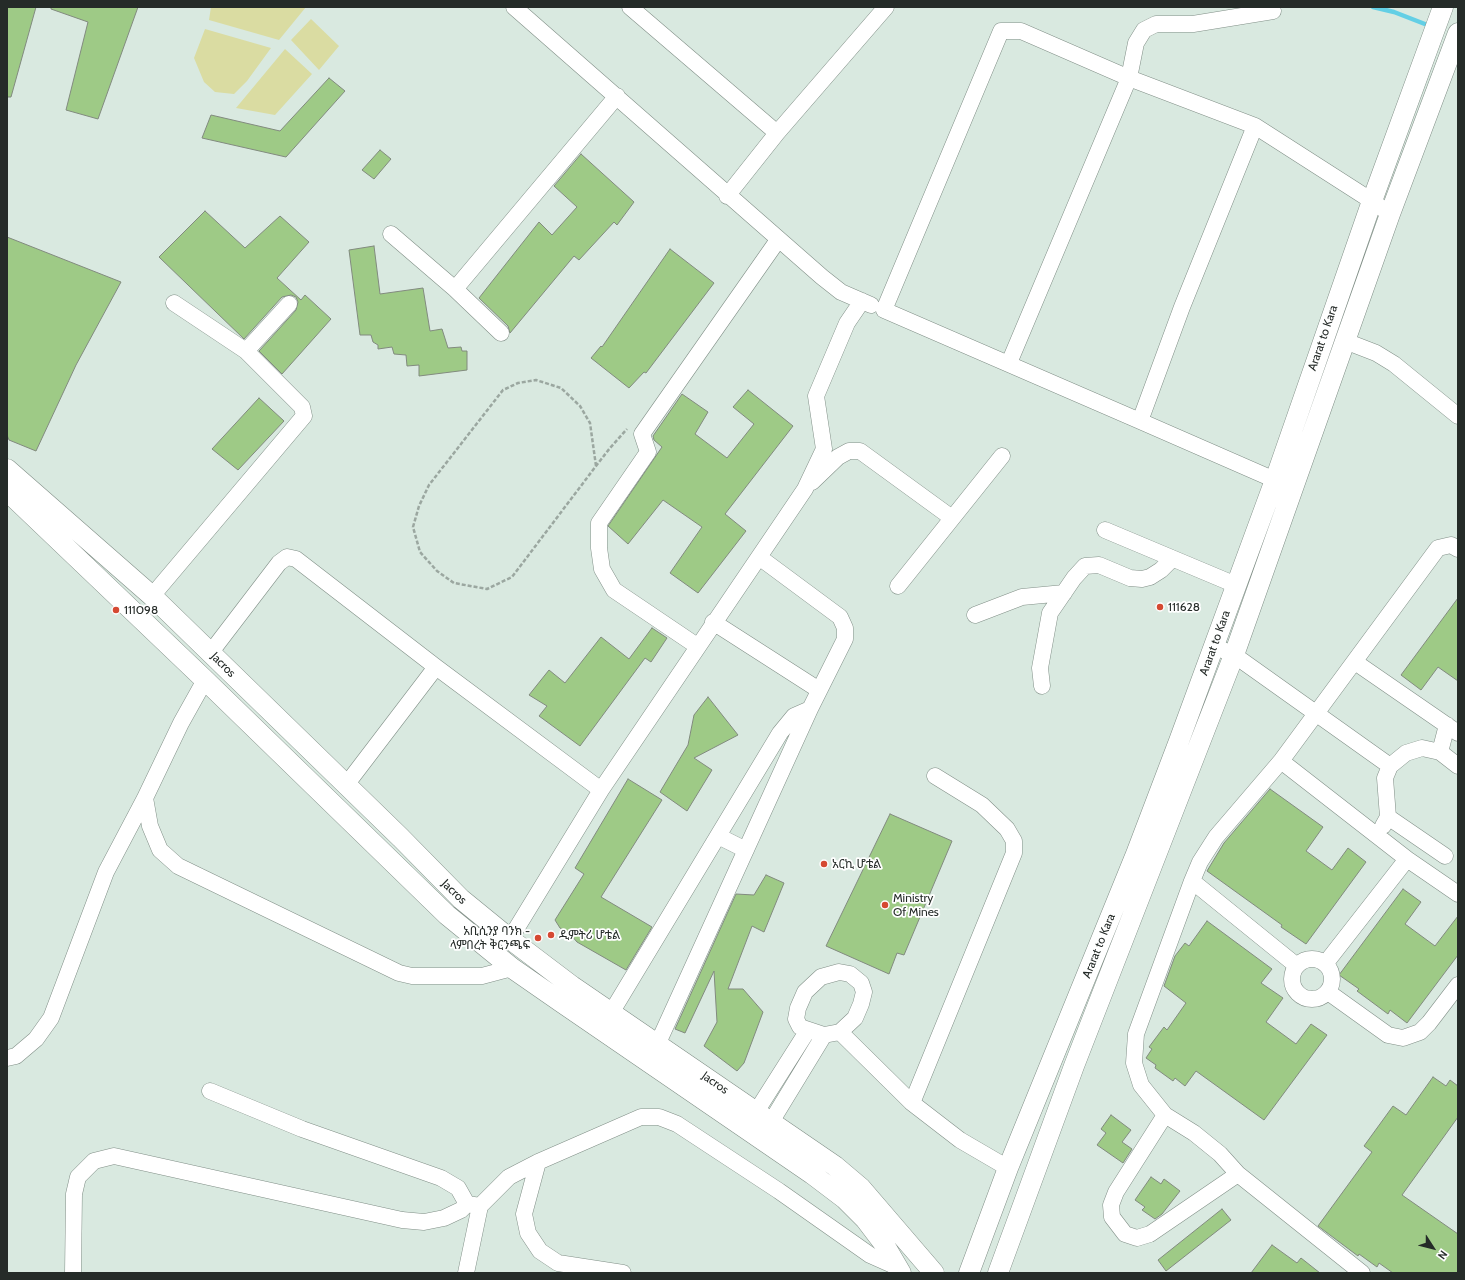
<!DOCTYPE html>
<meta charset="utf-8">
<style>
body{margin:0}
#map{position:relative;width:1465px;height:1280px;overflow:hidden;background:#d9e9e0;font-family:Cabin,sans-serif}
canvas{display:block}
.frame{position:absolute;inset:0;border:8px solid #252b28;pointer-events:none}
.north{position:absolute;left:1413px;top:1228px;width:40px;height:40px;-webkit-text-stroke:3px #fff;paint-order:stroke;rotate:126deg;font-size:11px;font-weight:700;line-height:16px;text-align:center;color:#252b28}
.north::after{content:'';display:block;margin:auto;width:14px;height:18px;background:#252b28;clip-path:polygon(50% 0,100% 100%,50% 72%,0 100%)}
</style>
<div id="map">
<canvas width="1465" height="1280"></canvas>
<div class="frame"></div>
<div class="north">N</div>
</div>
<script>
const context = document.querySelector('canvas').getContext('2d');
context.lineJoin = 'round';
function fill(path, color) { context.fillStyle = color; context.fill(path, 'evenodd'); }
const toPath = rows => new Path2D(rows.map(r => 'M' + r).join(''));
function stroke(path, color, width, dash) { context.strokeStyle = color; context.lineWidth = width; context.lineCap = dash ? 'butt' : 'round'; context.setLineDash(dash || []); context.stroke(path); }
function label(font, color, halo, rows, align = 'center') {
  context.font = font + ' Cabin,"Noto Sans Ethiopic",sans-serif'; context.lineWidth = 3.5; context.setLineDash([]); context.textBaseline = 'middle'; context.strokeStyle = halo; context.fillStyle = color; for (const [text, x, y, turn = 0] of rows) {
    context.save(); context.translate(x, y); context.rotate((+turn || 0) * Math.PI / 180); context.textAlign = isNaN(turn) ? turn : align; if (halo) context.strokeText(text, 0, 0); context.fillText(text, 0, 0); context.restore();
  }
}
fill(toPath([
 [211,7,306,7,279,40,209,20],
 [311,19,339,46,319,70,291,40],
 [205,29,271,48,247,81,234,94,215,92,204,82,194,58],
 [285,49,312,74,275,115,236,108]
]), '#dadca2');
stroke(toPath([
 [1373,7,1394,12,1430,26]
]), '#63cfe5', 4.5);
const building = toPath([
 [7,7,36,7,11,97,7,97,7,7],
 [51,7,138,7,98,119,66,110,88,22,51,9,51,7],
 [329,78,345,91,286,157,202,138,211,115,280,131,329,78],
 [380,150,391,159,374,179,362,170,380,150],
 [581,154,634,202,617,225,614,222,579,260,574,256,510,333,508,326,479,298,539,222,552,235,577,207,554,186,581,154],
 [205,211,245,248,280,216,309,242,277,278,301,300,305,295,331,319,282,374,259,351,296,310,298,302,296,297,291,295,282,297,244,339,159,257,205,211],
 [7,237,121,282,76,365,36,451,9,440,7,435,7,237],
 [374,246,380,294,423,288,430,331,442,329,448,348,461,347,462,351,467,351,467,370,419,376,419,365,407,366,406,355,394,354,392,347,378,349,378,345,373,342,371,335,360,335,349,250,374,246],
 [670,249,714,283,646,373,644,372,629,388,591,358,601,346,602,347,670,249],
 [748,390,793,426,725,514,746,531,698,593,670,573,702,527,663,500,628,544,608,526,662,447,654,440,653,436,682,394,708,412,695,434,727,458,754,424,733,407,748,390],
 [259,398,284,421,238,470,212,449,259,398],
 [1458,598,1458,681,1438,667,1421,690,1401,675,1458,598],
 [652,628,667,638,651,662,645,658,580,746,539,716,547,706,529,695,549,670,565,683,601,637,629,659,652,628],
 [708,697,738,735,694,758,712,770,687,811,660,792,688,745,694,715,708,697],
 [628,779,662,800,601,897,652,927,626,970,577,942,570,934,560,928,555,920,584,874,575,868,628,779],
 [1270,789,1323,827,1306,851,1332,870,1348,848,1366,862,1306,944,1281,927,1282,925,1207,871,1224,843,1270,789],
 [890,814,952,841,904,955,897,953,889,974,826,946,890,814],
 [766,875,784,883,764,932,752,926,728,989,743,989,763,1012,744,1063,737,1071,704,1046,717,1022,714,971,685,1033,675,1029,736,894,754,895,766,875],
 [1403,889,1421,902,1405,924,1435,946,1458,916,1458,955,1407,1023,1390,1010,1388,1014,1357,991,1359,989,1339,975,1403,889],
 [1207,921,1272,969,1261,983,1283,998,1266,1022,1296,1044,1311,1024,1327,1035,1264,1120,1196,1071,1185,1086,1175,1078,1173,1081,1155,1068,1156,1065,1146,1058,1152,1049,1149,1047,1164,1027,1167,1030,1186,1003,1164,986,1175,956,1185,943,1189,946,1207,921],
 [1433,1077,1446,1086,1450,1080,1458,1086,1458,1117,1402,1195,1458,1234,1458,1273,1393,1273,1379,1263,1377,1267,1359,1254,1358,1256,1318,1226,1372,1152,1364,1146,1393,1106,1406,1115,1433,1077],
 [1111,1115,1131,1130,1122,1142,1132,1149,1123,1163,1097,1145,1106,1133,1101,1129,1111,1115],
 [1151,1177,1161,1184,1164,1179,1180,1191,1162,1214,1155,1219,1142,1210,1145,1207,1135,1200,1151,1177],
 [1222,1209,1231,1220,1166,1271,1158,1260,1222,1209],
 [1272,1245,1297,1263,1301,1258,1320,1273,1251,1273,1272,1245]
]);
fill(building, '#9eca86');
stroke(building, '#818a7e', 1);
const minor = toPath([
 [514,7,822,277,841,292,871,305],
 [630,7,777,133],
 [1255,126,1182,307,1140,421,884,310,1001,31,1021,31,1129,78,1255,126,1372,201,1390,214],
 [727,196,777,133,886,7],
 [391,234,455,289,501,333],
 [455,289,617,96],
 [174,303,246,351],
 [1345,341,1376,353,1394,364,1458,416],
 [1009,363,1129,78,1136,43,1144,30,1156,24,1193,24,1273,11],
 [1140,421,1275,480],
 [812,482,838,457,849,451,860,451,952,518],
 [1105,530,1236,585],
 [898,586,1002,456],
 [152,596,304,416,302,407,246,351,289,304],
 [975,615,1022,597,1064,593],
 [713,622,819,690],
 [697,646,614,590,602,569,599,548,599,523,648,452,642,434,778,240],
 [1214,646,1234,655,1390,766,1385,778,1388,817],
 [211,652,279,563,287,557,296,559,436,667,601,790],
 [1355,662,1458,733],
 [1042,686,1040,668,1050,613,1074,578,1085,566,1099,565,1130,578,1142,579,1150,577,1161,570,1172,559],
 [1447,725,1440,752,1458,766],
 [1281,761,1407,859,1458,894],
 [1390,766,1406,753,1422,748,1440,752],
 [935,776,982,805,1007,829,1014,841,1014,853,912,1103,960,1140,1008,1168],
 [346,785,436,667],
 [145,798,150,826,160,850,178,866,399,973,412,976,482,976,512,968],
 [1383,826,1388,817,1445,856],
 [718,836,746,850],
 [1192,881,1297,966],
 [510,939,601,790,805,489,824,449,816,396,847,323,862,301],
 '1292 979a20 20 0 1 1 40 0a20 20 0 1 1-40 0Z',
 [1325,964,1407,859],
 [1328,992,1388,1035,1403,1038,1420,1032,1429,1023,1458,985],
 [611,1013,780,733,794,716,810,709],
 [840,1032,855,1018,861,1004,864,992,861,983,850,974,839,972,821,977,805,992,798,1008,796,1019,800,1027,824,1035,840,1032,912,1103],
 [658,1043,810,709,845,639,845,628,840,617,759,557],
 [7,1058,16,1056,36,1039,51,1018,106,872,145,798,181,723,205,680],
 [210,1091,302,1129,441,1178,458,1188,467,1204],
 [756,1112,808,1030],
 [1165,1115,1116,1192,1111,1205,1112,1217,1125,1234,1137,1238,1150,1234,1238,1174],
 [771,1122,824,1035],
 [538,1162,524,1214,528,1233,540,1251,558,1263,623,1273],
 [73,1273,74,1194,78,1177,94,1161,114,1156,402,1220,424,1222,444,1218,461,1210,467,1204,480,1206],
 [466,1273,480,1206,509,1177,538,1162,641,1117,659,1117,677,1124,779,1191,870,1255,897,1267],
 [1362,1273,1238,1174,1220,1154,1194,1133,1165,1115,1141,1085,1134,1063,1136,1034,1192,881,1200,862,1216,837,1281,761,1438,548,1451,545,1458,549]
]);
const major = toPath([
 [7,469,152,596,401,838,461,899,510,939,572,986,835,1166,861,1188,934,1273],
 [7,491,205,680,447,915,512,968,561,1002,812,1174,845,1199,865,1219,884,1244,901,1273],
 [969,1273,1008,1168,1136,854,1179,741,1275,480,1372,201,1443,7],
 [998,1273,1074,1066,1234,655,1390,214,1458,33]
]);
stroke(minor, '#818f87', 17);
stroke(major, '#818f87', 21);
stroke(toPath([
 [596,466,590,423,580,406,561,388,536,380,518,383,503,390,429,485,419,506,413,527,420,552,437,571,454,583,487,589,512,577,596,466,610,448,627,429]
]), '#9ba7a0', 2.5, [4, 2]);
stroke(minor, '#fff', 16);
stroke(major, '#fff', 20);
for (const [x, y, r, color] of [
 [1160,607,4,"#d54932"],
 [116,610,4,"#d54932"],
 [824,864,4,"#d54932"],
 [885,905,4,"#d54932"],
 [551,935,4,"#d54932"],
 [538,938,4,"#d54932"]
]) { const dot = new Path2D(); dot.arc(x, y, r, 0, 2 * Math.PI); context.fillStyle = color; context.fill(dot); stroke(dot, '#fff', 1.5); }
label('12px', '#252b28', '#fff', [
 ["Ararat to Kara",1323,338,-71],
 ["Ararat to Kara",1215,643,-70],
 ["Jacros",223,665,45],
 ["Jacros",454,892,44],
 ["Ararat to Kara",1099,946,-68],
 ["Jacros",715,1083,35]
]);
label('12px', '#252b28', '#fff', [
 ["111628",1168,607],
 ["111098",124,610],
 ["አርኪ ሆቴል",832,864],
 ["Ministry",893,898],
 ["Of Mines",893,912],
 ["አቢሲንያ ባንክ -",530,931,"right"],
 ["ላምበረት ቅርንጫፍ",530,945,"right"],
 ["ዲምትሪ ሆቴል",559,935]
], 'left');
</script>
